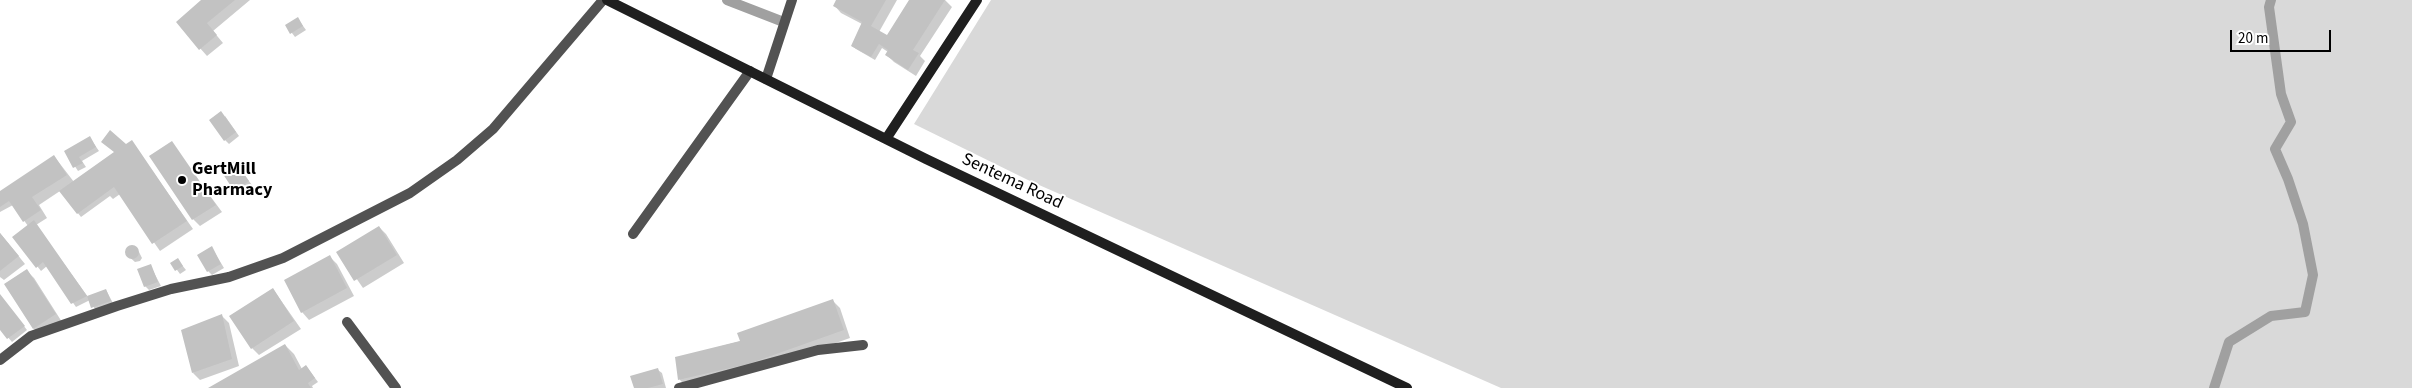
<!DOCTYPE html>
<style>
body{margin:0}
#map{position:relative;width:2412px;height:388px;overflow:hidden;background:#fff;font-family:"Source Sans 3",sans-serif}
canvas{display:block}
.scale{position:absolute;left:2230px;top:30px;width:101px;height:22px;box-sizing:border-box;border:2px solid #000;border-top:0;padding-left:6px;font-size:15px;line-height:18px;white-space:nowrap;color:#000;-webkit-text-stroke:4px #fff;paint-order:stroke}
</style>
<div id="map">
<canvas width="2412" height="388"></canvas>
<div class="scale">20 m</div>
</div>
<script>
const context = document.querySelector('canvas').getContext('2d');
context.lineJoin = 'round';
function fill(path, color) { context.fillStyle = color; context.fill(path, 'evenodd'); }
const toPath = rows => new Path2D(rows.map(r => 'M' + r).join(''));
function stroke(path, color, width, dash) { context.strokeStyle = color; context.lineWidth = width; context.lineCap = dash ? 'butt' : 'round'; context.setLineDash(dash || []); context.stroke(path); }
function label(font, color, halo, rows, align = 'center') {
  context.font = font + ' "Source Sans 3",sans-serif'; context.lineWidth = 4; context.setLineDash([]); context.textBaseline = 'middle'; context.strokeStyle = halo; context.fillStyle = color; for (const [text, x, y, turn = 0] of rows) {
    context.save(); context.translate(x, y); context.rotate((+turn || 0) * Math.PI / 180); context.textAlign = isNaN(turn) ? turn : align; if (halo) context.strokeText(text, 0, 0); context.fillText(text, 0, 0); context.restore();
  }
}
fill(toPath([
 [991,0,2412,0,2412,388,1501,388,1030,181,914,124]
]), '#d9d9d9');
fill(toPath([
 [203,0,250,0,213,31,223,43,207,56,177,22],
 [837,0,897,0,879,32,887,37,911,0,945,0,952,7,920,56,925,61,916,76,894,62,887,55,888,52,882,48,875,60,856,49,852,46,862,24,841,13,834,5],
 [298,19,306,30,295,37,286,25],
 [225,116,239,136,229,144,225,140],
 [90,138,99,151,82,161,86,167,78,171,65,151],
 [132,142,193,229,160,251,120,194,113,199,110,196,81,217,60,191,39,205,47,218,36,225,88,297,106,290,114,305,96,311,90,300,76,307,47,266,41,271,14,237,28,226,13,205,0,212,0,192,54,156,74,182],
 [171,143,222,212,200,226,193,219],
 [235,163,252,185,239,194,222,171],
 [379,227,386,234,404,263,363,288,338,252],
 [0,233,25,264,4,280,0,277],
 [130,246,139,252,142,258,140,261,135,262,127,255,127,250],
 [212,248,224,268,212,275,208,271],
 [330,257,337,264,354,296,309,320,302,312],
 [178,260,186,270,180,274,172,263],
 [150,265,161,286,149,290,145,286],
 [27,271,34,278,62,322,42,336,34,329,6,284],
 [273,289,301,329,259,355,252,348],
 [0,295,27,330,12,342,0,328],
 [833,301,840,308,850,338,756,371,687,387,680,380,676,358,741,341],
 [222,316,229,323,239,366,200,380,193,373],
 [285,345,294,354,302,369,306,366,318,382,312,386,313,388,210,388],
 [658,370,662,373,666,388,635,388]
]), '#0003');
stroke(toPath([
 [727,0,781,21],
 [2214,388,2229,342,2271,316,2305,312,2313,275,2303,224,2288,179,2275,149,2291,122,2281,94,2269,7,2271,0]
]), '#a0a0a0', 10);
fill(toPath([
 [201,0,235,0,207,23,217,35,199,50,176,22],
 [836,0,886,0,871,26,887,35,909,0,945,0,913,50,919,53,908,70,885,55,888,50,879,44,871,57,851,46,862,22,833,6],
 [298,17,303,26,290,34,285,25],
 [221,111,236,132,224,141,209,120],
 [110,130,126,144,132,140,187,221,152,244,114,187,77,214,59,191,114,152,101,142],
 [90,136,96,147,79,157,83,163,73,168,64,151],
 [172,141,216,205,192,220,149,156],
 [54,155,67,175,32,197,41,210,23,222,9,201,0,207,0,191],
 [235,161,249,181,234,191,221,171],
 [34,220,57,253,87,296,71,304,43,262,36,268,12,237],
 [379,226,397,255,354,281,336,252],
 [0,233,19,256,0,271],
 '125 252a7 7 0 1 1 14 0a7 7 0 1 1-14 0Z',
 [212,246,221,264,207,272,197,255],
 [330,255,347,288,301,313,284,280],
 [178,258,183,266,175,271,170,263],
 [151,264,158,282,144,287,137,269],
 [27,269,56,314,33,329,4,284],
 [273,288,294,321,251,349,229,316],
 [106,289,111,301,91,308,87,296],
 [0,294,25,326,7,339,0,330],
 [833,299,844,330,748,364,678,380,675,357,740,341,737,333],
 [222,314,232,359,192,373,181,330],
 [285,344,299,370,306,365,315,378,308,383,311,388,208,388],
 [658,368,663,384,648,388,634,388,630,376]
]), '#c2c2c2');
stroke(toPath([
 [766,79,792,0],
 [633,234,750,71],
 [347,322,396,388]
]), '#525252', 10);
stroke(toPath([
 [0,360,31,336,117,306,171,289,229,277,283,258,410,193,457,160,493,129,603,0],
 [679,388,818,350,863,345]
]), '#525252', 10);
stroke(toPath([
 [607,0,926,159,1407,388],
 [886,139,977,0]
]), '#1f1f1f', 10);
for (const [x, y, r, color] of [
 [182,180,5,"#000"]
]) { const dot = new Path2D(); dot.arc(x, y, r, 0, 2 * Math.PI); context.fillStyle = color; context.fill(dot); stroke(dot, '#fff', 2); }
label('bold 18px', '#000', '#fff', [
 ["GertMill",192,170],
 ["Pharmacy",192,191]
], 'left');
label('18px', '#000', '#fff', [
 ["Sentema Road",1012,182,25]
]);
</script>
